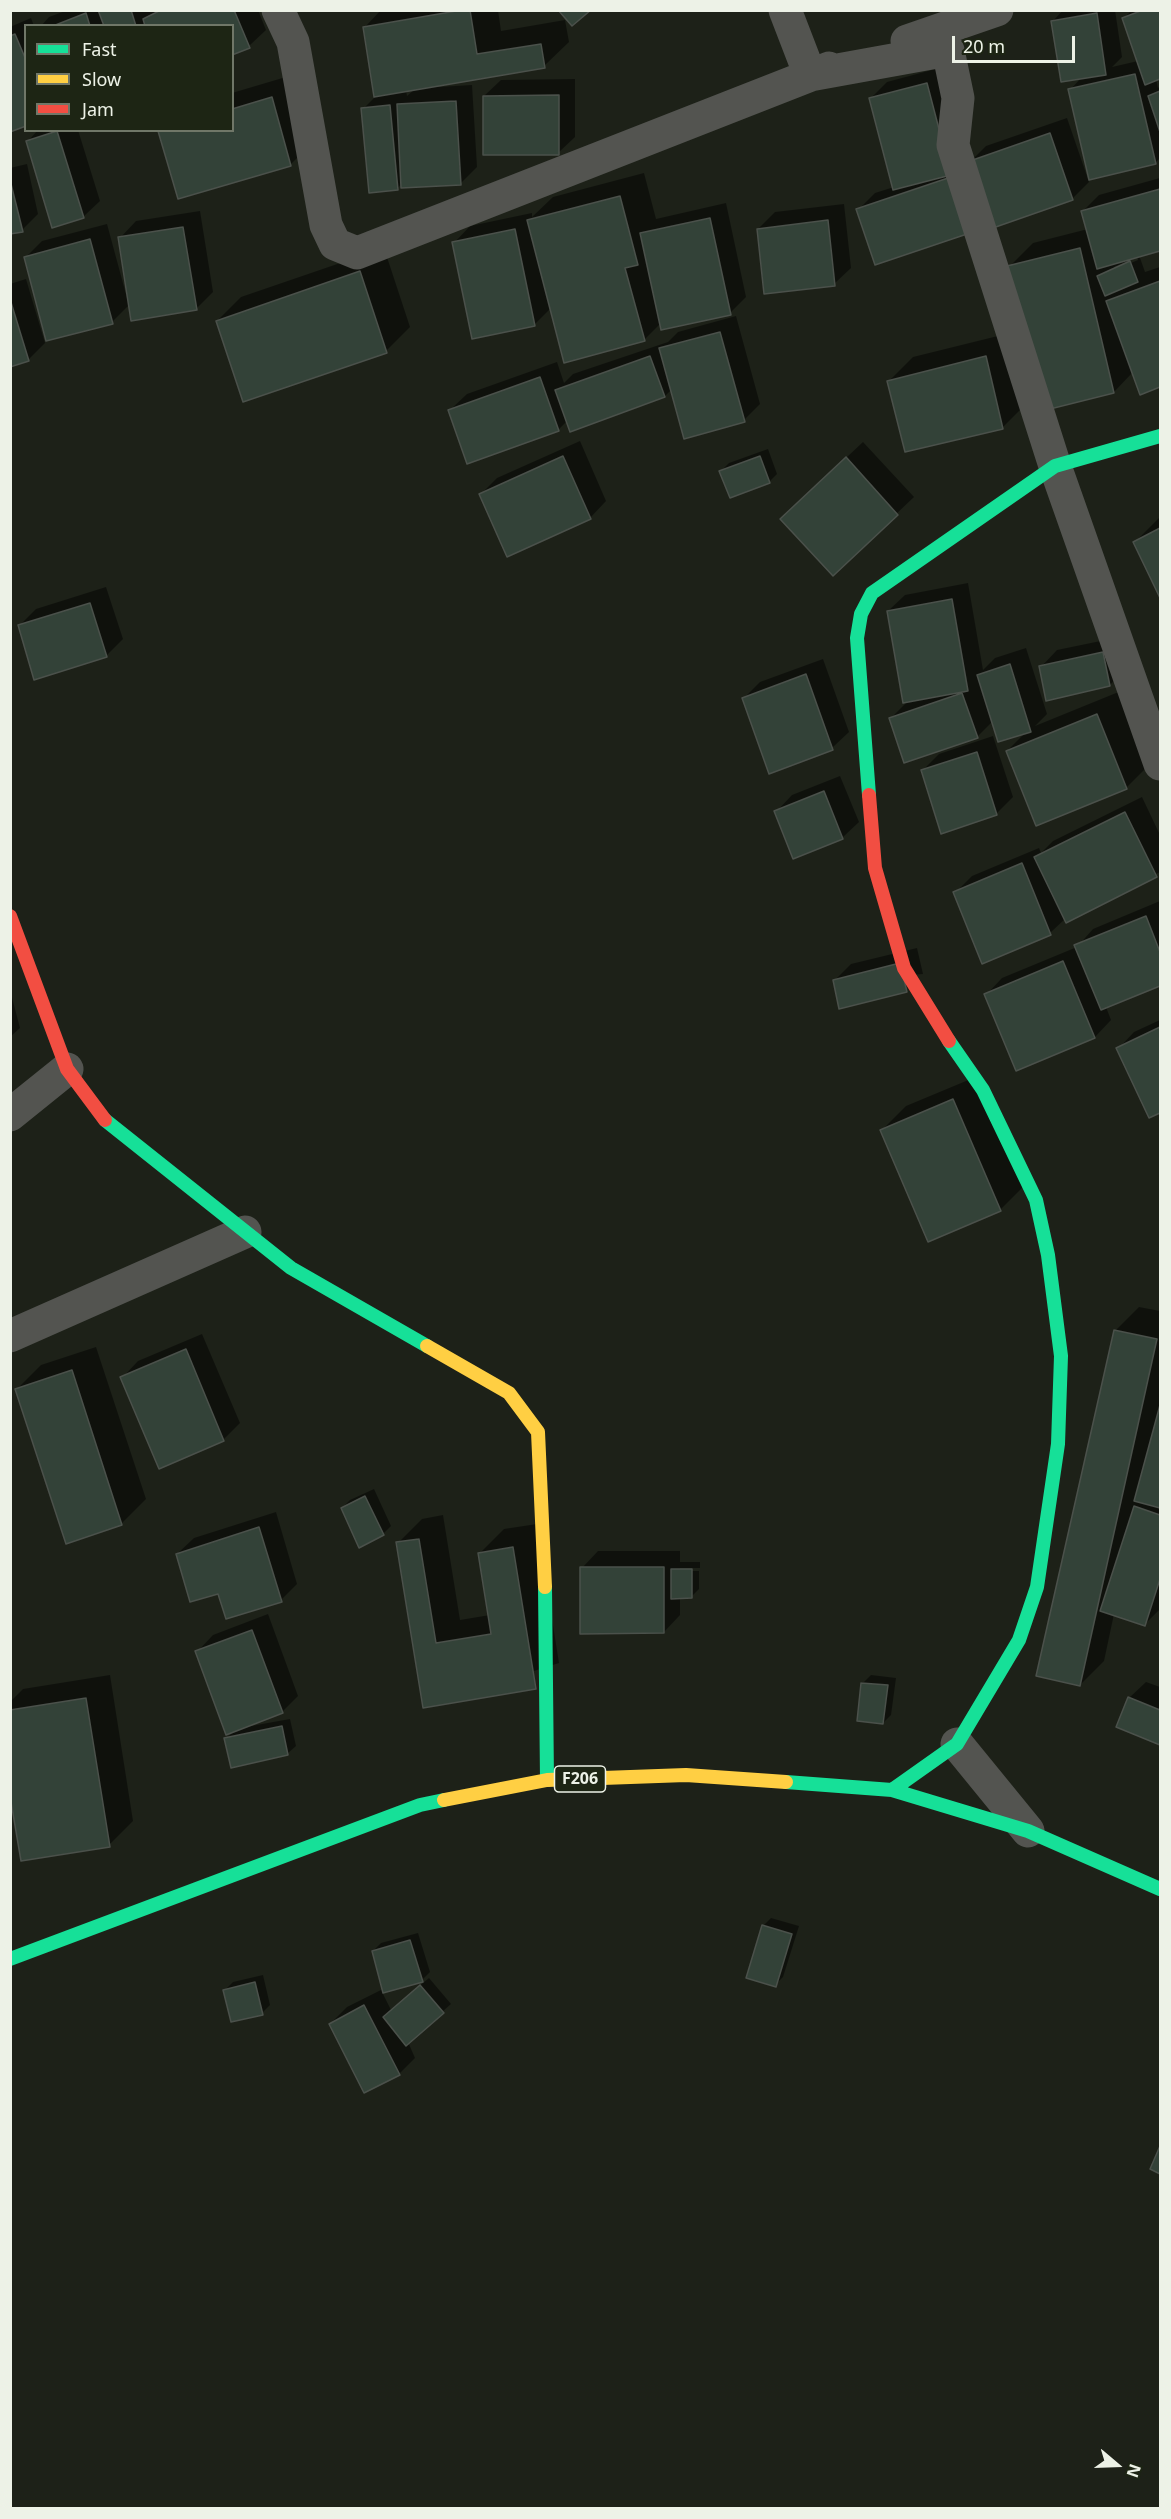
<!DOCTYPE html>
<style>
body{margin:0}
#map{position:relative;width:1171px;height:2519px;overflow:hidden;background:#1d2118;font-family:"Noto Sans",sans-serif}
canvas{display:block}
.frame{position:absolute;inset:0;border:12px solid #edf2e7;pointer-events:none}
.legend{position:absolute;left:24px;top:24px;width:210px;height:108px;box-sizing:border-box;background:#1d2514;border:2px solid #707768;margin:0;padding:8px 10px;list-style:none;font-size:18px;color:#edf2e7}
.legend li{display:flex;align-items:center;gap:12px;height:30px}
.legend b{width:30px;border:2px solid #707768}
.north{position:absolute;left:1087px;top:2435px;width:60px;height:60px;-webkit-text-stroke:4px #1d2514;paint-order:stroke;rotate:109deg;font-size:16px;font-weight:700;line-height:24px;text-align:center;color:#edf2e7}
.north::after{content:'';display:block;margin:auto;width:21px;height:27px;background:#edf2e7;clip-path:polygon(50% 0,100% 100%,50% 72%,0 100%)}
.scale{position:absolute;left:952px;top:36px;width:123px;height:27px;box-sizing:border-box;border:3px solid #edf2e7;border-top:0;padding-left:8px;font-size:18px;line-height:21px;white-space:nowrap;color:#edf2e7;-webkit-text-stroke:4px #1d2514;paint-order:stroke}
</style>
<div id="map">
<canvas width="1171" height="2519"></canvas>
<div class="frame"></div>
<ul class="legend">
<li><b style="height:8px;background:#16e098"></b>Fast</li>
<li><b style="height:8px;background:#ffcf43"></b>Slow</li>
<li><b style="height:8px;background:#f24e42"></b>Jam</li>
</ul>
<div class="north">N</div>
<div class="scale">20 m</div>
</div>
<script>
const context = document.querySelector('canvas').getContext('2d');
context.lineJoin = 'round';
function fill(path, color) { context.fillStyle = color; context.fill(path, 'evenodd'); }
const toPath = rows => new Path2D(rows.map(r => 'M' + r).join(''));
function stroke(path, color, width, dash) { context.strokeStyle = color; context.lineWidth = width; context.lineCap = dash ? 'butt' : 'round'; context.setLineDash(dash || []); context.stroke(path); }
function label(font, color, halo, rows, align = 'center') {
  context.font = font + ' "Noto Sans",sans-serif'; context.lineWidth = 6; context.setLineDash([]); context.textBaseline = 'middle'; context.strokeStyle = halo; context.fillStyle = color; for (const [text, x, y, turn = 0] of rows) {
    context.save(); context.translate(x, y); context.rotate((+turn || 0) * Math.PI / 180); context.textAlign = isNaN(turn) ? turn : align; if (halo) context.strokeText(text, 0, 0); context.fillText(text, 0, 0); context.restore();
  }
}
fill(toPath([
 [68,10,258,10,266,30,249,46,232,26,41,26,49,17],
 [381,10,498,10,501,31,565,20,569,42,544,66,437,85,438,87,472,85,477,167,460,184,402,183,397,189,363,109,376,96,364,28],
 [415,89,407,96,406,90],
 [1063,10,1115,10,1122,57,1112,67,1138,61,1123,19,1132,10,1160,10,1160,78,1156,79,1158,88,1160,86,1160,158,1155,163,1070,90,1082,77,1053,21],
 [31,18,34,26,26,26,26,124,10,131,10,27],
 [943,67,983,216,858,210,875,193,894,187,871,98,887,82],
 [296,74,315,140,291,164,179,197,160,131,232,130,232,93],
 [575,79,575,137,558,153,484,96,501,80],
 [1067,118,1089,182,1072,199,969,163,986,146],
 [38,130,78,130,100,201,83,217,28,141],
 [27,164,38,214,22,230,10,233,10,168],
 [644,173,656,219,726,203,746,297,730,313,661,323,644,340,551,308,534,325,454,243,470,226,532,213,532,217,553,197],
 [1160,178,1160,249,1139,255,1145,272,1160,267,1160,386,1141,393,1133,372,1114,392,1009,267,1033,243,1088,229,1083,211,1099,195],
 [1137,257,1138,260,1114,270,1114,267],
 [844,204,851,268,834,284,758,229,775,212],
 [200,211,213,292,196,309,130,304,112,322,25,258,42,241,107,224,127,298,129,298,120,238,136,221],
 [384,248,410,327,386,351,217,321,241,297],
 [26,279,45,343,28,360,10,365,10,284],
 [736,316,760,404,744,420,672,389,665,396,570,430,567,421,558,430,450,410,467,394,557,362,564,383,573,374,668,342,678,332],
 [1010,333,1027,403,1003,427,889,381,913,357],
 [580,441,606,501,590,518,481,494,497,478],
 [863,442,914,497,833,574,798,503],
 [768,449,777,474,769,482,721,471,729,463],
 [1160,517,1160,594,1135,542],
 [968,583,983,670,995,658,1026,648,1047,714,1035,726,1121,691,1150,764,1126,788,1007,751,1027,731,993,721,977,737,891,718,909,700,888,611,905,595],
 [106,587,123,639,106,656,19,626,36,609],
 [1120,637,1126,668,1110,685,1041,667,1057,650],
 [823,659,849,732,832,748,770,772,744,698,760,682],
 [993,736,1013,797,996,814,922,771,939,754],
 [840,776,859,822,842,838,776,812,792,795],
 [1142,797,1160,835,1160,872,1066,918,1050,933,983,962,955,893,972,876,1039,848,1041,853,1053,841],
 [1160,901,1160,984,1106,1007,1111,1020,1095,1037,1017,1069,986,995,1002,978,1077,947,1093,929],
 [917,948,923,974,834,981,851,964],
 [10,990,20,1028,10,1037],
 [1160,1020,1160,1111,1149,1116,1118,1049,1134,1032],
 [978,1076,1024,1186,1000,1210,882,1130,906,1106],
 [1139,1307,1160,1311,1160,1609,1145,1624,1114,1614,1104,1661,1080,1685,1115,1331],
 [202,1334,240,1423,223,1440,122,1378,138,1361],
 [96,1347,146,1499,122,1523,67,1542,17,1389,41,1365],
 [374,1489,391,1526,383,1534,342,1508,350,1500],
 [276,1512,297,1584,281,1600,177,1554,194,1538],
 [443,1515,460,1620,490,1615,480,1553,504,1529,537,1524,559,1663,424,1706,398,1543,422,1519],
 [598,1551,680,1551,680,1562,700,1562,700,1568,680,1568,680,1571,699,1571,699,1589,691,1597,680,1597,680,1615,664,1632,582,1568],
 [268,1614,298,1696,282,1712,240,1728,290,1719,296,1746,287,1754,226,1739,236,1729,197,1652,213,1635],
 [110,1675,133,1821,109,1845,10,1786,10,1702,23,1689],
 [871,1675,896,1678,891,1715,883,1723,863,1683],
 [1146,1682,1160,1687,1160,1743,1118,1727,1129,1698],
 [771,1918,799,1926,783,1977,775,1985,763,1926],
 [418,1933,430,1972,422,1980,382,1992,391,2010,429,1978,451,2004,408,2042,415,2058,399,2074,330,2024,347,2007,383,1989,373,1951,381,1943],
 [263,1975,270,2005,262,2013,225,1990,233,1982]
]), '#0007');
const building = toPath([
 [98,10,131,10,136,26,104,26,98,10],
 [161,10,234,10,250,48,232,55,232,26,145,26,143,19,161,10],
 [462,10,470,10,477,54,541,44,545,68,374,97,363,27,462,10],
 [558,10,591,10,572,26,558,10],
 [1143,10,1160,10,1160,79,1145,85,1122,18,1143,10],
 [86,13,90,26,53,26,86,13],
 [1097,13,1106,75,1061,82,1051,21,1097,13],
 [15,34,26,60,26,126,10,132,10,36,15,34],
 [1135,74,1156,164,1089,180,1068,89,1135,74],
 [927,83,951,175,893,190,869,98,927,83],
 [1160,91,1160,132,1148,96,1160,91],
 [559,95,559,155,483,155,483,96,559,95],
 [272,97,291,166,178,199,158,131,232,130,232,109,272,97],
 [456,101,461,185,401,188,397,104,456,101],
 [390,105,398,190,369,193,361,108,390,105],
 [57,131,84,218,52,228,26,141,57,131],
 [1050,133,1073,200,990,229,967,162,1050,133],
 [948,178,967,234,875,265,856,209,948,178],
 [10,180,23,232,10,234,10,180],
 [1160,189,1160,251,1097,269,1081,211,1160,189],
 [620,196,638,265,625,268,645,341,564,363,527,220,620,196],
 [710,218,731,315,661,330,640,233,710,218],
 [828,220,835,286,764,294,757,229,828,220],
 [183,227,197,310,131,321,118,237,183,227],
 [515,229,535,326,472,339,452,242,515,229],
 [90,239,113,324,46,341,24,257,90,239],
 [1080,248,1114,393,1042,411,1007,266,1080,248],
 [1130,261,1138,282,1105,296,1097,276,1130,261],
 [360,271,387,353,243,402,216,321,360,271],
 [1160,281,1160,387,1140,395,1106,301,1160,281],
 [10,299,29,361,10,367,10,299],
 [720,332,745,422,684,439,659,348,720,332],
 [650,356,665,397,570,432,555,390,650,356],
 [986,356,1003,429,905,452,887,381,986,356],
 [540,377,559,431,467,464,448,410,540,377],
 [563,456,591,519,507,557,479,494,563,456],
 [760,456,770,483,730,498,719,471,760,456],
 [846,457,898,515,833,576,780,519,846,457],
 [1160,528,1160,598,1133,542,1160,528],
 [952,599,968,691,903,703,887,611,952,599],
 [90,603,107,657,34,680,18,625,90,603],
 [1103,652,1110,686,1046,701,1039,666,1103,652],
 [1010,664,1031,732,998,742,977,675,1010,664],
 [806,674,833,750,769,774,742,698,806,674],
 [962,693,978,738,904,763,889,718,962,693],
 [1097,714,1127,789,1036,826,1006,751,1097,714],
 [977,752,997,815,941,834,921,770,977,752],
 [824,791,843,839,793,859,774,811,824,791],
 [1125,812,1157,877,1066,923,1034,857,1125,812],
 [1022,863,1051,935,982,964,953,892,1022,863],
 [1146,916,1160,952,1160,986,1101,1010,1074,945,1146,916],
 [1063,961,1095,1038,1016,1071,984,994,1063,961],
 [900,963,907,992,839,1009,833,980,900,963],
 [1160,1027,1160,1113,1149,1118,1116,1048,1160,1027],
 [953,1099,1001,1211,928,1242,880,1130,953,1099],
 [1114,1330,1157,1339,1080,1686,1036,1676,1114,1330],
 [186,1349,224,1441,159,1469,120,1377,186,1349],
 [72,1370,122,1525,66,1544,15,1389,72,1370],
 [1160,1405,1160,1508,1134,1501,1160,1405],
 [365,1496,384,1535,359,1548,341,1508,365,1496],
 [1134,1506,1160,1515,1160,1579,1145,1626,1100,1611,1134,1506],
 [259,1527,282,1602,226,1619,218,1594,190,1602,176,1554,259,1527],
 [419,1539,436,1643,491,1634,478,1553,513,1547,536,1689,423,1708,396,1542,419,1539],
 [580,1567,664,1567,664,1633,580,1634,580,1567],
 [671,1569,692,1569,692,1598,671,1599,671,1569],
 [252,1630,283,1713,226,1735,195,1651,252,1630],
 [861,1683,888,1685,883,1724,857,1721,861,1683],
 [1128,1697,1160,1710,1160,1745,1116,1727,1128,1697],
 [86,1698,110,1847,21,1861,10,1796,10,1710,86,1698],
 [282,1726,288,1755,231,1768,224,1738,282,1726],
 [762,1925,792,1934,776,1987,746,1978,762,1925],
 [410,1940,423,1982,383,1993,372,1951,410,1940],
 [255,1982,263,2015,231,2022,223,1990,255,1982],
 [420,1985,444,2013,406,2046,383,2017,420,1985],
 [364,2005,400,2075,364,2093,329,2024,364,2005],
 [1160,2146,1160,2174,1150,2169,1160,2146]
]);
fill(building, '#334238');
stroke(building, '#4b514b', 1.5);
stroke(toPath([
 [278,10,293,42,326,225,335,244,357,253,829,68],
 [785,10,810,75,948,50,958,98,953,145,1055,466,1160,764],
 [907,41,997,10],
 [10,1115,67,1069],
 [10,1336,245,1232],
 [957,1744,1028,1831]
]), '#535450', 33);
stroke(toPath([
 [869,795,857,638,861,614,872,593,1055,466,1160,436],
 [105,1120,291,1268,427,1346],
 [545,1587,547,1780],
 [786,1782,892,1790,1028,1831,1160,1889],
 [892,1790,957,1744,1019,1640,1037,1587,1058,1444,1061,1356,1048,1255,1036,1200,983,1090,949,1041],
 [10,1959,420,1805,444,1800]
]), '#16e098', 14);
stroke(toPath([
 [427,1346,509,1393,538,1432,545,1587],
 [444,1800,547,1780,686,1775,786,1782]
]), '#ffcf43', 14);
stroke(toPath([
 [869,795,875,868,904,968,949,1041],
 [10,916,67,1069,105,1120]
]), '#f24e42', 14);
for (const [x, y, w] of [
 [580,1779,51]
]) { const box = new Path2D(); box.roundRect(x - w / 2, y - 13, w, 26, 4.5); context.fillStyle = '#1d2514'; context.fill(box); stroke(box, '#edf2e7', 1.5); }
label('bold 16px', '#edf2e7', null, [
 ["F206",580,1779]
]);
</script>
